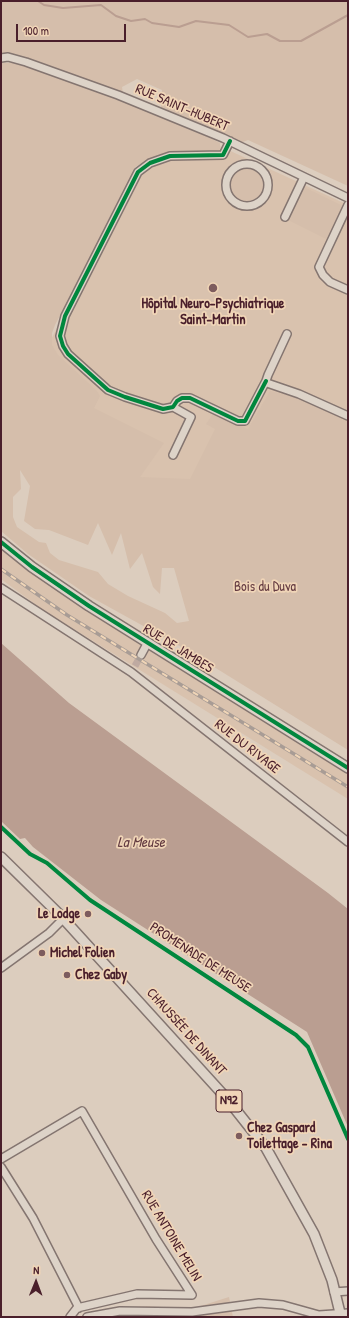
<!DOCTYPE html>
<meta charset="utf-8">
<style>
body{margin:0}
#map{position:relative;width:349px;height:1318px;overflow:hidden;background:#dccdbe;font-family:"Patrick Hand",sans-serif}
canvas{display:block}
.frame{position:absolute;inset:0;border:2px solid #4a1f2b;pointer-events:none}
.north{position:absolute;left:16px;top:1262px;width:40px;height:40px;-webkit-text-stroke:3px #f0d5b7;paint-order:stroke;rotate:1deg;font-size:11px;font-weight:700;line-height:16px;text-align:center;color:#4a1f2b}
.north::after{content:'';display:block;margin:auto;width:14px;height:18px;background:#4a1f2b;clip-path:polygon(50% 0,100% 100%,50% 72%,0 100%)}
.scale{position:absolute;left:16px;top:24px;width:110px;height:18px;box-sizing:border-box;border:2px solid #4a1f2b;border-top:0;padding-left:5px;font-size:12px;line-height:14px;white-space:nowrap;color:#4a1f2b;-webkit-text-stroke:3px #f0d5b7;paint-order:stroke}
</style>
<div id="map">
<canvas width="349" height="1318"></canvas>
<div class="frame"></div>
<div class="north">N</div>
<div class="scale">100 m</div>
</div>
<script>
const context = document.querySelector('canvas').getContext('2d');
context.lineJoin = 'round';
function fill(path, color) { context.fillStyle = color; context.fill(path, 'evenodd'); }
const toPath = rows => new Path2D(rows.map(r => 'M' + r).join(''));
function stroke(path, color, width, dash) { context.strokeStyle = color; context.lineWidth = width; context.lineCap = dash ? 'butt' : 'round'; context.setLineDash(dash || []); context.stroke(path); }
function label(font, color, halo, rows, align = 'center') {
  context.font = font + ' "Patrick Hand",sans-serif'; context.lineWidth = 3.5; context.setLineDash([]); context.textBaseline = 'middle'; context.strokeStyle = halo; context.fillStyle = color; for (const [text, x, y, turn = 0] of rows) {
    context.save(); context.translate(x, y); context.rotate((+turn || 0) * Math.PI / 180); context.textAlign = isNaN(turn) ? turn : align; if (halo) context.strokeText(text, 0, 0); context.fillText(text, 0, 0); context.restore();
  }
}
fill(toPath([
 [163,120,348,205,348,530,140,477,35,371],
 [1,548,8,548,32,567,348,768,348,799,43,610,1,579]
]), '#d9c2ae');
fill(toPath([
 [1,1,348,1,348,186,248,140,240,143,161,108,162,90,137,79,122,87,123,94,23,57,1,55],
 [1,63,15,63,30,67,131,104,177,122,220,143,220,149,214,152,174,153,147,161,135,167,126,190,55,325,52,333,52,345,58,355,97,391,100,396,94,408,164,443,140,477,190,479,215,429,206,424,213,414,248,429,270,391,301,398,348,420,348,750,185,649,89,596,28,554,1,531],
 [20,470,30,486,24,521,35,529,49,530,88,545,98,523,112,555,121,533,130,569,142,553,153,587,160,594,162,568,174,568,189,621,177,623,165,613,128,596,108,584,98,572,59,560,50,553,46,543,39,542,17,527,13,517,13,497,21,489],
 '230 186a17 17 0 1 1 34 0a17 17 0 1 1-34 0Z',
 [302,186,345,207,328,240,286,219],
 [229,1297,233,1317,77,1317,120,1308,147,1306,191,1309]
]), '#d5beab');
fill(toPath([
 [1,643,69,703,328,893,348,909,348,1127,307,1032,101,900,33,847,25,838,20,839,1,821]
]), '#ba9e91');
stroke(toPath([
 [38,1,44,5,63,8,101,5,116,16,131,21,145,19,152,23,179,27,196,21,229,25,248,37,267,34,280,41,301,41,348,15]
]), '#ba9e91', 2);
stroke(toPath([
 [135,666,141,655]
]), '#bfaaa1', 7, [7, 3.5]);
const minor = toPath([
 [1,58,8,57,26,62,118,95,223,138,348,198],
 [230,141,223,155,170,156,150,163,138,172,65,316,60,336,63,346,68,354,108,390,125,397,163,409,173,407,177,401,182,398,190,398,238,421,245,421,266,381],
 '226 185a21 21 0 1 1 42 0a21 21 0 1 1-42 0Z',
 [348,205,319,267,323,275,330,282,348,290],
 [285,217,304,177],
 [287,334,268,375,266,381,267,383,299,394,348,416],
 [173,455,191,417,173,407],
 [1,588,131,672,348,842],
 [141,655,148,642],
 [1,968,49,933,63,919],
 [1,1159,82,1111,156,1239,192,1295,137,1294,77,1308,70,1317],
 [1,1167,33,1218,79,1308],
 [334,1292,348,1291],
 [87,1317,120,1311,192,1312,259,1303,283,1305,319,1315,348,1313]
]);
const major = toPath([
 [1,542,32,567,89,606,348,768],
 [1,857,60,915,159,1024,228,1100,266,1148,314,1234,332,1280,341,1317]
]);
stroke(minor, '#847570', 10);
stroke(major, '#847570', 12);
stroke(minor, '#ddd3c8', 7);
stroke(major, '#ddd3c8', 9);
const rail = toPath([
 [1,569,67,615,348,787]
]);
stroke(rail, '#a89c95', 3.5);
stroke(rail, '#f0d5b7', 2, [6]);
stroke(toPath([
 [230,141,223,155,170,156,150,163,138,172,65,316,60,336,63,346,68,354,108,390,125,397,163,409,173,407,177,401,182,398,190,398,238,421,245,421,266,381],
 [1,542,32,567,89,606,348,768],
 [1,827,30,854,47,863,90,900,296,1035,308,1047,348,1139]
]), '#00873e', 4);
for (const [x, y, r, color] of [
 [213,288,5,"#7d5c5e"],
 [88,914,4,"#7d5c5e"],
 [42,953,4,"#7d5c5e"],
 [67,975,4,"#7d5c5e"],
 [239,1136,4,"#7d5c5e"]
]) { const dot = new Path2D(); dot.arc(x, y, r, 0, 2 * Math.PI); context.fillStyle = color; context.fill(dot); stroke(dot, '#f0d5b7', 1.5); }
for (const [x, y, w] of [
 [229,1101,26]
]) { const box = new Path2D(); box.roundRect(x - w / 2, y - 11, w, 22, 3); context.fillStyle = '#f0d5b7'; context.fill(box); stroke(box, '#4a1f2b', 1); }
label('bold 13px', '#4a1f2b', null, [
 ["N92",229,1101]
]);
label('14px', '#4a1f2b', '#f0d5b7', [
 ["RUE SAINT-HUBERT",182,108,23],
 ["RUE DE JAMBES",178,649,32],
 ["RUE DU RIVAGE",247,747,38],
 ["PROMENADE DE MEUSE",200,958,33],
 ["CHAUSSÉE DE DINANT",186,1032,48],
 ["RUE ANTOINE MELIN",171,1236,59]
]);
label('bold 14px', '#4a1f2b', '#f0d5b7', [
 ["Hôpital Neuro-Psychiatrique",213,304,"center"],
 ["Saint-Martin",213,320,"center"],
 ["Le Lodge",80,914,"right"],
 ["Michel Folien",50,953],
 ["Chez Gaby",75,975],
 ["Chez Gaspard",247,1128],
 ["Toilettage - Rina",247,1144]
], 'left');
label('14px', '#653c42', '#f0d5b7', [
 ["Bois du Duva",265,587]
]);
label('italic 15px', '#623a40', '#f0d5b7', [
 ["La Meuse",141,843]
]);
</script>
